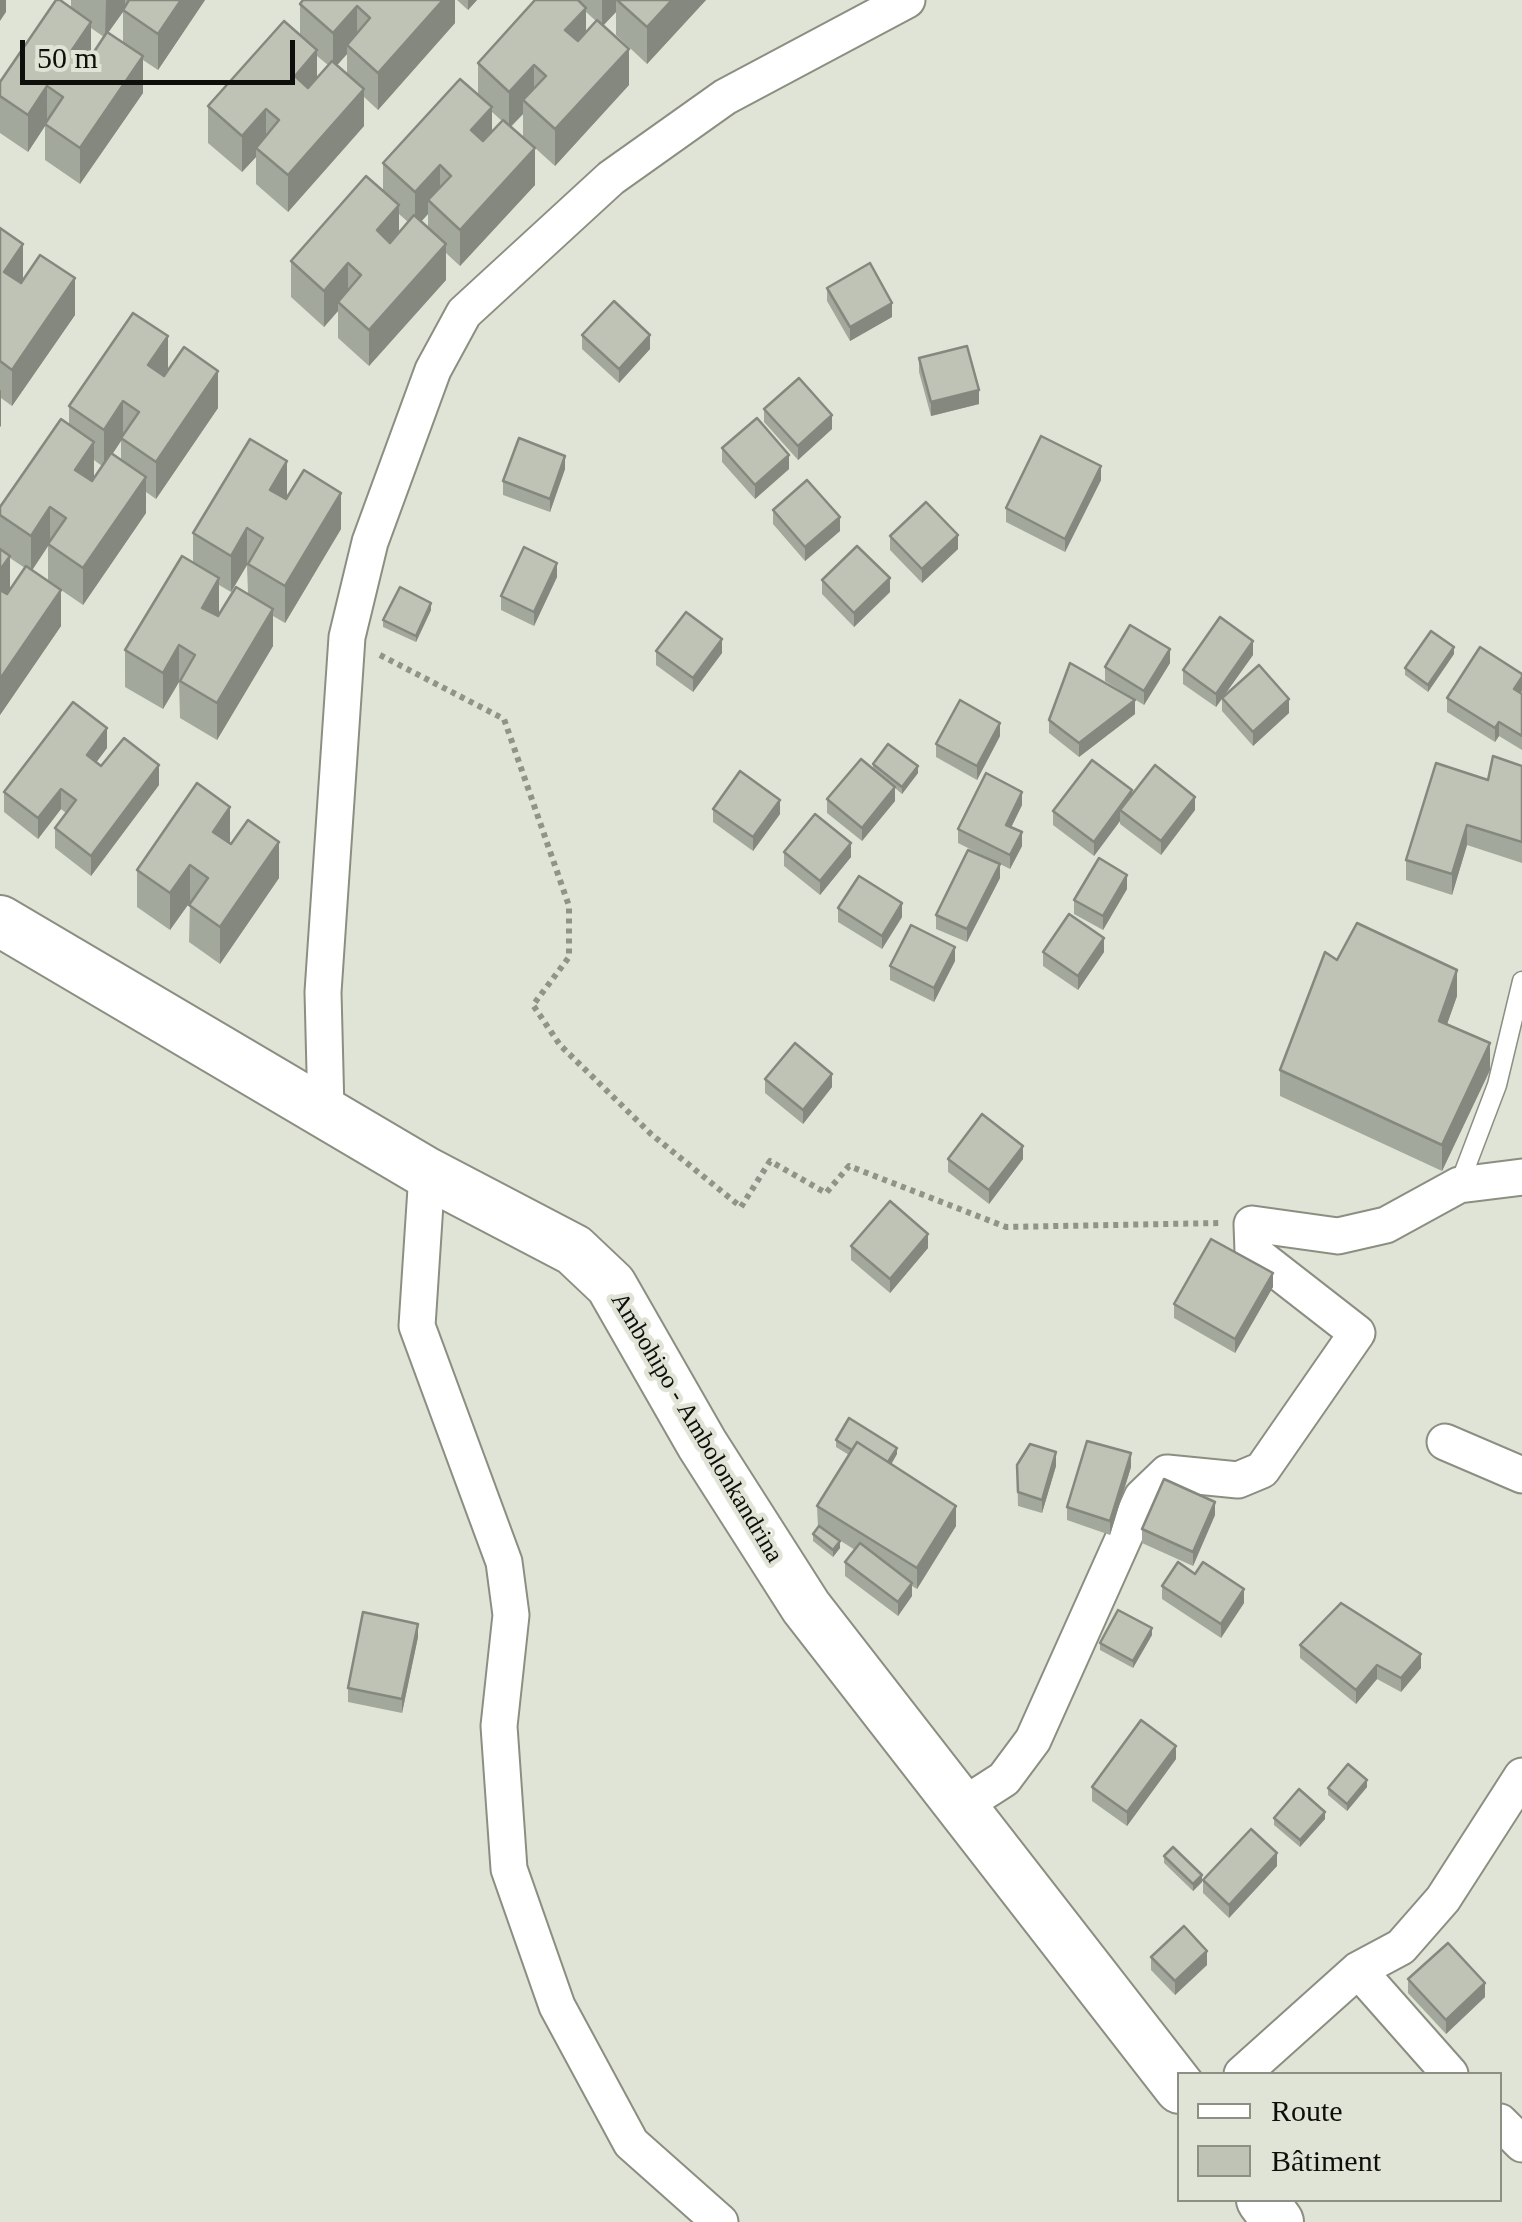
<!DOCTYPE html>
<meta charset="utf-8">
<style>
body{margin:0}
#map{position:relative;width:1522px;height:2222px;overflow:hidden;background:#dfe4d6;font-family:"Times New Roman",serif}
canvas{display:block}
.legend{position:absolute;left:1177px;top:2072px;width:325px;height:130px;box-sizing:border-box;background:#dfe4d6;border:2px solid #8b8f84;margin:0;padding:12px 18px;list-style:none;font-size:30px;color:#0e0f0a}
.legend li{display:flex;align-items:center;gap:20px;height:50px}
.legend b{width:50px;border:2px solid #8b8f84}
.scale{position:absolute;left:20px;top:40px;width:275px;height:45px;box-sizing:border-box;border:5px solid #0e0f0a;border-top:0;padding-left:12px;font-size:30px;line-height:35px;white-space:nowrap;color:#0e0f0a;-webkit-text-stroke:8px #dfe4d6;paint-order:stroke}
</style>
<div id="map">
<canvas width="1522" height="2222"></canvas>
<ul class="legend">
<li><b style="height:12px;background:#fff"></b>Route</li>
<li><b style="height:28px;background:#bec3b5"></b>Bâtiment</li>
</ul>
<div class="scale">50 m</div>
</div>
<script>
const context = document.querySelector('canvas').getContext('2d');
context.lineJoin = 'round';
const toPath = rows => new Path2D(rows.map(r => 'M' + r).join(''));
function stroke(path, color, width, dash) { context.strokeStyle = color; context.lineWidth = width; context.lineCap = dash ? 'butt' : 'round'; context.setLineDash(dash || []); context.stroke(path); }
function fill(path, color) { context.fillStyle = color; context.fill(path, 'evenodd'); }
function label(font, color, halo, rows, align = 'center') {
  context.font = font + ' "Times New Roman",serif'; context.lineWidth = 9; context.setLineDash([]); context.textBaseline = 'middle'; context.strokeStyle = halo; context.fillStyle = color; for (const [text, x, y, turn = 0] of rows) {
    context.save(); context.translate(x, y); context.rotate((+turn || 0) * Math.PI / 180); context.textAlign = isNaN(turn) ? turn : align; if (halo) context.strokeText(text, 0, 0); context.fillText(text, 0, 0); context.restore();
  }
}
const lane = toPath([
 [1459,1185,1497,1085,1522,981]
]);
const street = toPath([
 [326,1111,323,992,347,637,370,542,433,370,464,313,611,178,725,97,907,0],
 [427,1173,417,1326,504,1562,511,1615,499,1726,509,1869,557,2006,631,2143,720,2222],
 [1445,1442,1522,1475],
 [962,1806,1004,1779,1033,1740,1142,1497,1167,1473,1238,1480,1262,1470,1357,1333,1253,1252,1252,1224,1338,1236,1386,1225,1459,1185,1522,1177],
 [1358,1970,1450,2074],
 [1242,2074,1358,1970,1401,1947,1443,1899,1522,1776],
 [1500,2122,1522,2144]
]);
const secondary = toPath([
 [0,921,427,1173,574,1250,611,1285,702,1444,806,1607,1180,2088],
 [1262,2200,1278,2222]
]);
stroke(lane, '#8a8f81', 21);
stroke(street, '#8a8f81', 39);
stroke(secondary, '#8a8f81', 54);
stroke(toPath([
 [380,655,504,719,569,906,569,957,533,1005,560,1045,651,1134,741,1207,770,1161,826,1193,849,1166,1006,1227,1220,1223]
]), '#8f9388', 6, [5, 5]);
stroke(lane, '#fff', 18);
stroke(street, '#fff', 35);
stroke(secondary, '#fff', 50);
fill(toPath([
 [71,0,205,0,158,70,143,60,143,93,80,184,45,160,45,126,28,152,0,133,0,82,71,7],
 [123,12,123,43,108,33],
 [91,28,104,37,91,56],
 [455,0,455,23,378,110,364,97,364,126,288,212,256,184,256,157,242,172,208,143,208,106,300,35,300,4],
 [347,54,347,74,337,65],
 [317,56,328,65,317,78],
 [457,0,477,0,468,10],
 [535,0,706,0,647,64,616,35,616,12,603,25,629,85,555,166,523,137,523,114,511,127,535,185,460,266,446,253,446,280,369,366,338,338,338,311,324,327,291,297,291,261,383,191,383,163,478,94,478,63],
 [586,12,596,21,586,32],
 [492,112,502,121,492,132],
 [399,214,408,222,399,232],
 [428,214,428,228,421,222],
 [0,228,23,279,75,315,12,406,1,398,0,427],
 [827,288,892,317,850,341,827,301],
 [582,335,650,349,619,383,582,349],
 [919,358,979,404,931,416,919,372],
 [168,370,218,408,156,499,146,492,146,513,83,605,48,581,48,546,32,570,61,626,0,715,0,507,69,425,69,406],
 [121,440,121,460,112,454],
 [94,460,102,466,94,477],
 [10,558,25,568,10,590],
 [764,409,832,429,798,460,764,422],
 [722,448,789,469,755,499,722,462],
 [565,469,550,512,503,495,503,481],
 [1101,480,1065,552,1006,522,1006,508],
 [287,497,341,529,285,623,273,616,273,646,217,740,180,718,179,682,163,709,125,687,125,650,193,563,193,533],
 [247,565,248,594,219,615,219,585,231,592],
 [773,510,840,531,805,561,773,524],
 [890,536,958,549,922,583,890,550],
 [557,577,534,626,501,610,501,596],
 [822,580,890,592,854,627,822,594],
 [431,610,416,642,383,627,383,620],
 [656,651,722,653,693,692,656,665],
 [1454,654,1428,692,1405,675,1405,668],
 [1253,655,1225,694,1289,713,1253,746,1222,711,1222,699,1216,707,1183,684,1183,670],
 [1170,663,1144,705,1105,681,1105,667],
 [1521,693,1522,694,1522,750,1499,736,1495,742,1447,712,1447,698],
 [1135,714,1079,757,1049,733,1049,720],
 [1000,736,977,780,936,757,936,744],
 [107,748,96,762,101,766,159,785,91,876,55,848,55,828,66,813,61,809,38,839,4,812,4,792],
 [873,764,918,773,902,794,895,788,895,801,862,841,827,813,827,799,873,769],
 [1522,766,1522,863,1467,845,1452,895,1406,880,1406,860],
 [1132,794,1195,810,1161,855,1120,824,1120,821,1094,856,1053,825,1053,811],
 [1022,805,1011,827,1022,846,1010,869,958,843,958,829],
 [713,809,780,814,753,851,713,822],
 [230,844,279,878,220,964,189,942,190,902,170,930,137,907,137,870],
 [784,852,851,857,820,895,784,866],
 [1000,878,967,942,936,929,936,915],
 [1127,889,1103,930,1074,914,1074,900],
 [838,908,902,917,882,949,838,922],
 [1043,952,1104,952,1078,990,1043,966],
 [1337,960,1457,996,1447,1024,1490,1070,1442,1171,1280,1096,1280,1070],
 [955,961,934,1002,890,980,890,966],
 [765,1079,832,1087,803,1124,765,1093],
 [948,1159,1023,1159,989,1204,948,1172],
 [851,1246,928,1248,890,1293,851,1260],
 [1273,1287,1235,1353,1174,1318,1174,1304],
 [836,1440,897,1454,891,1464,956,1526,917,1589,912,1586,912,1596,898,1616,845,1576,845,1562,855,1550,830,1534,840,1548,833,1557,813,1541,813,1534,818,1527,817,1506,849,1455,836,1447],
 [1017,1465,1056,1466,1042,1513,1018,1506],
 [1131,1467,1110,1535,1067,1520,1067,1507],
 [1215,1515,1193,1566,1142,1543,1142,1529],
 [1162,1586,1244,1603,1221,1638,1162,1599],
 [1152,1635,1133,1668,1100,1650,1100,1643],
 [418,1637,402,1713,348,1702,348,1688],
 [1300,1645,1421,1668,1401,1692,1377,1679,1356,1704,1300,1658],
 [1176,1759,1127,1826,1092,1801,1092,1787],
 [1367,1787,1347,1811,1328,1795,1328,1788],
 [1274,1818,1325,1819,1300,1847,1274,1825],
 [1164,1856,1202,1882,1193,1891,1164,1863],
 [1277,1866,1229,1918,1203,1893,1203,1880],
 [1151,1957,1207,1965,1175,1995,1151,1970],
 [1408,1979,1485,1997,1446,2034,1408,1993]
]), '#a3a89c');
fill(toPath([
 [0,0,6,0,6,12,0,21],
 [106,0,125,0,125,9,105,37],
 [181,0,205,0,158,70,158,34],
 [443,0,455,0,455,23,378,110,378,73],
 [468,0,477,0,468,10],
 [602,0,616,0,616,12,602,27],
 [672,0,706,0,647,64,647,27],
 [357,6,357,42,347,45,347,54,333,70,333,33],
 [586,8,586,44,565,66,565,30],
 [91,22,91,58,72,87,72,50],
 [629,49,629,85,555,166,555,129],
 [317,50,317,87,295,113,295,76],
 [143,56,143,93,80,184,80,148],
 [534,65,534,102,523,100,523,114,509,128,509,92],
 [47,86,47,123,28,152,28,115],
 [364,89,364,126,288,212,288,175],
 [492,107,492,144,471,167,471,130],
 [266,109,266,145,256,148,256,157,242,172,242,136],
 [535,148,535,185,460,266,460,230],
 [440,165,440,202,428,200,428,214,415,228,415,192],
 [399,205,399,242,377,266,377,230],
 [23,244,23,280,4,309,4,272],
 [446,244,446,280,369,366,369,330],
 [348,263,348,299,338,302,338,311,324,327,324,291],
 [75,278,75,315,12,406,12,370],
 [892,303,892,317,850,341,850,327],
 [650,335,650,349,619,383,619,369],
 [168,336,168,373,148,401,148,365],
 [218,371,218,408,156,499,156,462],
 [1,389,1,426,0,427,0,391],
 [979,390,979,404,931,416,931,402],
 [123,401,123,438,104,467,104,430],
 [832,415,832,429,798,460,798,446],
 [94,442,94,479,75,507,75,470],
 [789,455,789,469,755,499,755,485],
 [565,456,565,469,550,512,550,499],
 [287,461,287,498,270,527,270,490],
 [1101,466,1101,480,1065,552,1065,539],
 [146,477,146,513,83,605,83,568],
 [341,493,341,529,285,623,285,586],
 [50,507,50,543,31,572,31,536],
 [840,517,840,531,805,561,805,547],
 [247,528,247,565,231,592,231,556],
 [958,535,958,549,922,583,922,569],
 [10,556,10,592,0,606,0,570],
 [557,563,557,577,534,626,534,612],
 [219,578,219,615,202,644,202,608],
 [890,578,890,592,854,627,854,613],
 [61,590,61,626,0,715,0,679],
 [431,603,431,610,416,642,416,636],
 [273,609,273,646,217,740,217,703],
 [722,639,722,653,693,692,693,678],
 [1253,641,1253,655,1216,707,1216,694],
 [179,645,179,682,163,709,163,673],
 [1454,647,1454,654,1428,692,1428,685],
 [1170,649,1170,663,1144,705,1144,691],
 [1522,677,1522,691,1514,702,1514,689],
 [1289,699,1289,713,1253,746,1253,732],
 [1135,700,1135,714,1079,757,1079,743],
 [1499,722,1499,736,1495,742,1495,728],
 [1000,723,1000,736,977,780,977,766],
 [107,728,107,748,87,775,87,755],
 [159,765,159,785,91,876,91,856],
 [918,766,918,773,902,794,902,787],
 [895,787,895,801,862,841,862,828],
 [61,789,61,809,38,839,38,818],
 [1132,790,1132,804,1120,810,1120,821,1094,856,1094,842],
 [1022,792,1022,805,1006,838,1006,825],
 [1195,797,1195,810,1161,855,1161,841],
 [780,800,780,814,753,851,753,837],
 [230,807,230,843,213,869,213,832],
 [1467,825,1467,845,1452,895,1452,874],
 [1022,832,1022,846,1010,869,1010,855],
 [279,842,279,878,220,964,220,927],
 [851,843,851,857,820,895,820,881],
 [1000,864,1000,878,967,942,967,929],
 [190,865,190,902,170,930,170,893],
 [1127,875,1127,889,1103,930,1103,916],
 [902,903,902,917,882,949,882,936],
 [1104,938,1104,952,1078,990,1078,976],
 [955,947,955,961,934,1002,934,988],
 [1457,970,1457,996,1439,1047,1439,1021],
 [1490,1043,1490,1070,1442,1171,1442,1145],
 [832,1074,832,1087,803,1124,803,1110],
 [1023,1146,1023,1159,989,1204,989,1190],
 [928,1234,928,1248,890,1293,890,1279],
 [1273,1273,1273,1287,1235,1353,1235,1339],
 [897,1448,897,1454,884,1477,884,1470],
 [1056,1452,1056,1466,1042,1513,1042,1500],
 [1131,1453,1131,1467,1110,1535,1110,1521],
 [1215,1502,1215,1515,1193,1566,1193,1552],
 [956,1506,956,1526,917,1589,917,1568],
 [840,1541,840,1548,833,1557,833,1550],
 [912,1583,912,1596,898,1616,898,1602],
 [1244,1589,1244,1603,1221,1638,1221,1624],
 [418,1624,418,1637,402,1713,402,1699],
 [1152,1628,1152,1635,1133,1668,1133,1661],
 [1421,1654,1421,1668,1401,1692,1401,1678],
 [1377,1665,1377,1679,1356,1704,1356,1690],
 [1176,1746,1176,1759,1127,1826,1127,1812],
 [1367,1780,1367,1787,1347,1811,1347,1804],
 [1325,1812,1325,1819,1300,1847,1300,1840],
 [1277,1853,1277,1866,1229,1918,1229,1905],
 [1202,1875,1202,1882,1193,1891,1193,1884],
 [1207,1951,1207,1965,1175,1995,1175,1981],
 [1485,1983,1485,1997,1446,2034,1446,2020]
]), '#85887f');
const building = toPath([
 [56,0,60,0,91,22,72,50,88,61,107,32,143,56,80,148,45,124,63,97,47,86,28,115,0,96,0,82,56,0],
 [129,0,181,0,158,34,123,10,129,0],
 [303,0,443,0,378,73,347,45,370,18,357,6,333,33,300,4,303,0],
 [535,0,578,0,586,8,565,30,578,41,597,20,629,49,555,129,523,100,546,76,534,65,509,92,478,63,535,0],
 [617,0,672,0,647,27,617,0],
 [284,21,317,50,295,76,308,88,332,61,364,89,288,175,256,148,279,120,266,109,242,136,208,106,284,21],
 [460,79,492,107,471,130,483,141,503,120,535,148,460,230,428,200,451,176,440,165,415,192,383,163,460,79],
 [366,176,399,205,377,230,390,243,414,215,446,244,369,330,338,302,361,275,348,263,324,291,291,261,366,176],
 [0,228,23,244,4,272,21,283,40,255,75,278,12,370,0,361,0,228],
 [870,263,892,303,850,327,827,288,870,263],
 [614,301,650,335,619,369,582,335,614,301],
 [133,313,168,336,148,365,164,376,184,347,218,371,156,462,121,438,139,412,123,401,104,430,69,406,133,313],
 [967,346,979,390,931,402,919,358,967,346],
 [799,378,832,415,798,446,764,409,799,378],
 [757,418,789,455,755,485,722,448,757,418],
 [61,419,94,442,75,470,92,481,111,453,146,477,83,568,48,544,66,518,50,507,31,536,0,515,0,507,61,419],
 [1041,436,1101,466,1065,539,1006,508,1041,436],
 [519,438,565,456,550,499,503,481,519,438],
 [250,439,287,461,270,490,286,499,304,470,341,493,285,586,248,564,263,538,247,528,231,556,193,533,250,439],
 [807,480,840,517,805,547,773,510,807,480],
 [926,502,958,535,922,569,890,536,926,502],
 [857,546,890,578,854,613,822,580,857,546],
 [524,547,557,563,534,612,501,596,524,547],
 [0,549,10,556,0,570,0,549],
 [182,556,219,578,202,608,218,616,236,587,273,609,217,703,180,681,195,655,179,645,163,673,125,650,182,556],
 [26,566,61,590,0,679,0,590,7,594,26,566],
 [400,587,431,603,416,636,383,620,400,587],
 [686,612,722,639,693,678,656,651,686,612],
 [1220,617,1253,641,1216,694,1183,670,1220,617],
 [1130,625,1170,649,1144,691,1105,667,1130,625],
 [1431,631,1454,647,1428,685,1405,668,1431,631],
 [1480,647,1522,674,1522,677,1514,689,1522,694,1522,736,1499,722,1495,728,1447,698,1480,647],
 [1070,663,1135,700,1079,743,1049,720,1070,663],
 [1259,665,1289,699,1253,732,1222,698,1259,665],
 [960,700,1000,723,977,766,936,744,960,700],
 [73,702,107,728,87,755,101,766,124,738,159,765,91,856,55,828,76,800,61,789,38,818,4,792,73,702],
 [888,744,918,766,902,787,873,764,888,744],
 [1493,756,1522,766,1522,842,1467,825,1452,874,1406,860,1436,763,1488,780,1493,756],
 [861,759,895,787,862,828,827,799,861,759],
 [1092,760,1132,790,1094,842,1053,811,1092,760],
 [1155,765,1195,797,1161,841,1120,810,1155,765],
 [740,771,780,800,753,837,713,809,740,771],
 [986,773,1022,792,1006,825,1022,832,1010,855,958,829,986,773],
 [197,783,230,807,213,832,231,844,248,820,279,842,220,927,189,905,208,878,190,865,170,893,137,870,197,783],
 [815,814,851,843,820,881,784,852,815,814],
 [968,850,1000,864,967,929,936,915,968,850],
 [1099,858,1127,875,1103,916,1074,900,1099,858],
 [859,876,902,903,882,936,838,908,859,876],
 [1069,914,1104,938,1078,976,1043,952,1069,914],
 [1357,923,1457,970,1439,1021,1490,1043,1442,1145,1280,1070,1325,952,1337,960,1357,923],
 [911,925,955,947,934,988,890,966,911,925],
 [795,1043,832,1074,803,1110,765,1079,795,1043],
 [982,1114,1023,1146,989,1190,948,1159,982,1114],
 [890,1201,928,1234,890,1279,851,1246,890,1201],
 [1211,1239,1273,1273,1235,1339,1174,1304,1211,1239],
 [849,1418,897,1448,888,1462,857,1442,852,1450,836,1440,849,1418],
 [1087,1441,1131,1453,1110,1521,1067,1507,1087,1441],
 [857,1442,956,1506,917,1568,817,1506,857,1442],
 [1030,1444,1056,1452,1042,1500,1018,1492,1017,1465,1030,1444],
 [1164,1479,1215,1502,1193,1552,1142,1529,1164,1479],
 [819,1526,840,1541,833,1550,813,1534,819,1526],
 [860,1543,912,1583,898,1602,845,1562,860,1543],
 [1178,1562,1195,1574,1203,1562,1244,1589,1221,1624,1162,1586,1178,1562],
 [1341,1603,1421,1654,1401,1678,1377,1665,1356,1690,1300,1645,1341,1603],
 [1118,1610,1152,1628,1133,1661,1100,1643,1118,1610],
 [363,1612,418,1624,402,1699,348,1688,363,1612],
 [1141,1720,1176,1746,1127,1812,1092,1787,1141,1720],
 [1348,1764,1367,1780,1347,1804,1328,1788,1348,1764],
 [1299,1789,1325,1812,1300,1840,1274,1818,1299,1789],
 [1251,1829,1277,1853,1229,1905,1203,1880,1251,1829],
 [1173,1847,1202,1875,1193,1884,1164,1856,1173,1847],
 [1184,1926,1207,1951,1175,1981,1151,1957,1184,1926],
 [1448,1943,1485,1983,1446,2020,1408,1979,1448,1943]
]);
fill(building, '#bec3b5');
stroke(building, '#85887f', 2.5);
label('25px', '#0e0f0a', '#dfe4d6', [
 ["Ambohipo - Ambolonkandrina",696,1428,59]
]);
</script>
